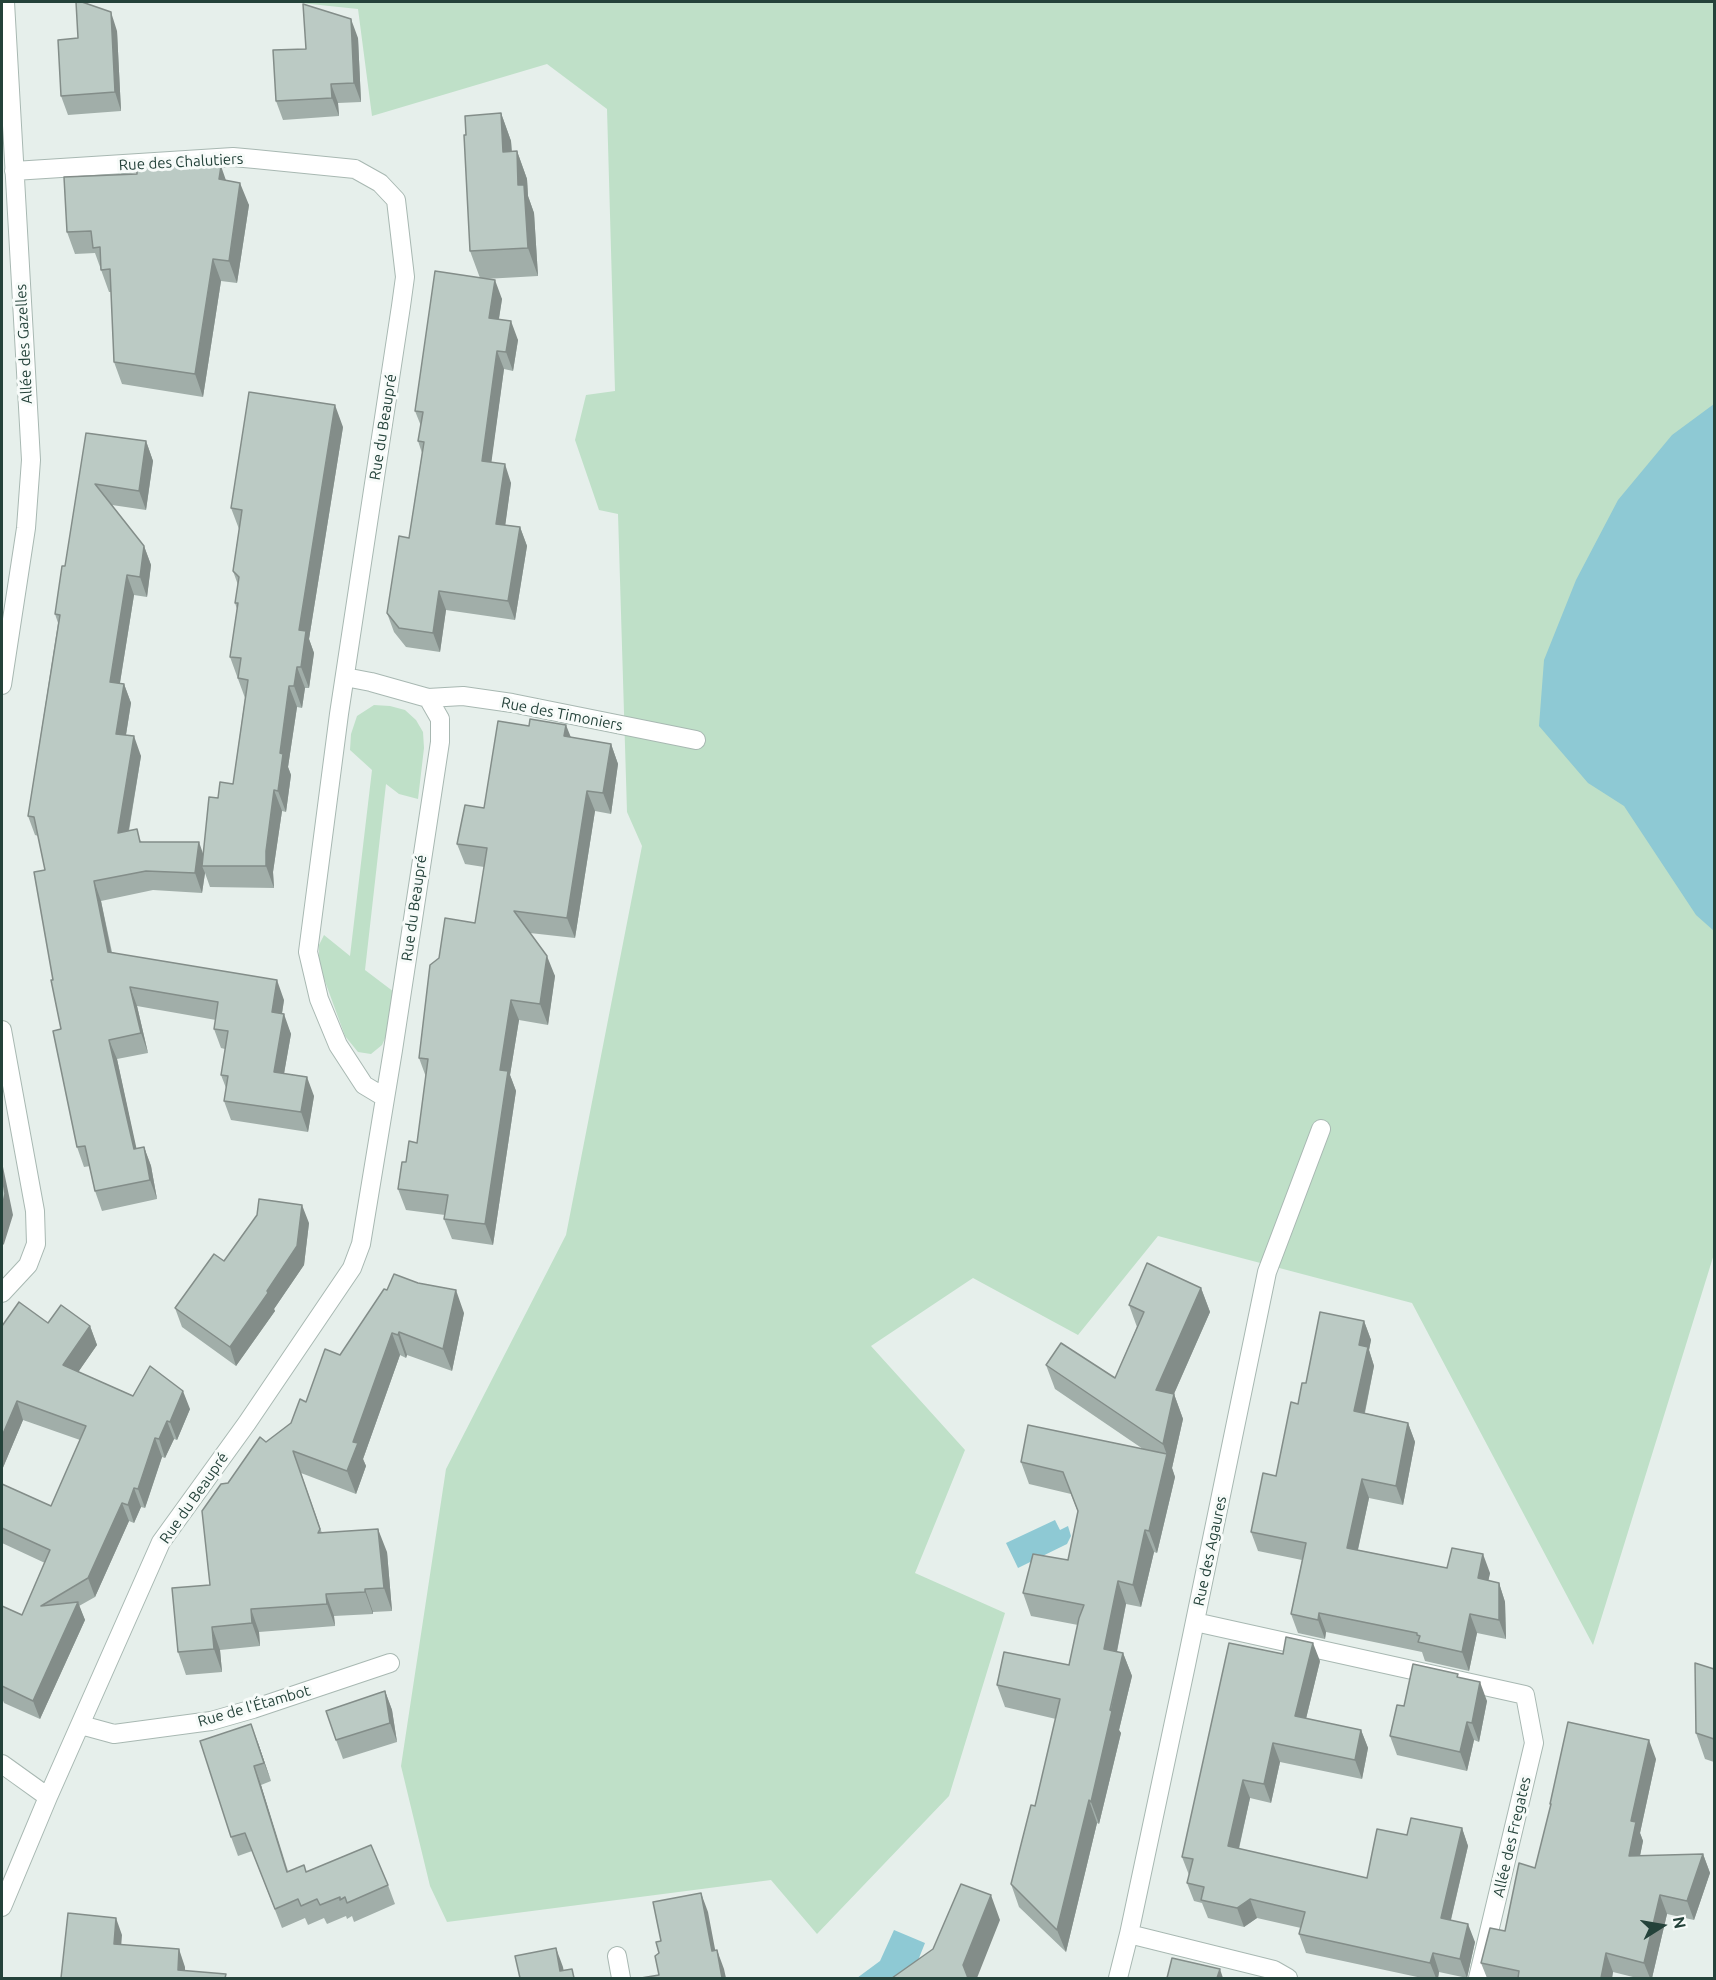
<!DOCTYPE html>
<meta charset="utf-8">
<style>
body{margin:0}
#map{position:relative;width:1716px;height:1980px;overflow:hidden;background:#e6efeb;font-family:Ubuntu,sans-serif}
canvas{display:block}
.frame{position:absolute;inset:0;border:3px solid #24423a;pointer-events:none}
.north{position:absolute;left:1632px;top:1896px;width:60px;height:60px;-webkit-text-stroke:4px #f7fbf9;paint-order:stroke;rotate:79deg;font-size:16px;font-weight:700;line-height:24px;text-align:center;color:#24423a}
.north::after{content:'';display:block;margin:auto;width:21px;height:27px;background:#24423a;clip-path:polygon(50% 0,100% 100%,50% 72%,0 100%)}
</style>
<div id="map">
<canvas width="1716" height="1980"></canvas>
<div class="frame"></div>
<div class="north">N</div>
</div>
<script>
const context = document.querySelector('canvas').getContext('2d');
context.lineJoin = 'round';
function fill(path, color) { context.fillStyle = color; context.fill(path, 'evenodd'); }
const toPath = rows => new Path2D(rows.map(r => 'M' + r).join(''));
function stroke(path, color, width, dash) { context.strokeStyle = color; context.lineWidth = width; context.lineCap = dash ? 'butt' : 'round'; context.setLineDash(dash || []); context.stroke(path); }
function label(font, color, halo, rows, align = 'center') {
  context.font = font + ' Ubuntu,sans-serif'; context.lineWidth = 6; context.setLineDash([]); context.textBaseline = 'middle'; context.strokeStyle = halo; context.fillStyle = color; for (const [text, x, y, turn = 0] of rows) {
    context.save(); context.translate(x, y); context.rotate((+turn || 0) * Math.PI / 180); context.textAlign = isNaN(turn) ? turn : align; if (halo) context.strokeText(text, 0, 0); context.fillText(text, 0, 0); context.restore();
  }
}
fill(toPath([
 [291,2,1714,2,1714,1254,1593,1645,1412,1303,1158,1236,1078,1335,973,1278,871,1346,965,1450,915,1573,1005,1613,949,1796,817,1934,771,1880,447,1922,430,1886,401,1766,446,1469,566,1235,642,846,627,812,618,514,599,510,575,440,586,395,615,391,607,109,547,64,372,116,358,9],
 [374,705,390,706,405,710,416,720,423,732,424,748,418,799,399,794,386,784,365,970,394,992,386,1036,382,1045,371,1054,358,1052,345,1036,319,965,319,945,324,935,350,956,372,770,350,750,351,734,357,716]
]), '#bfe0c8');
fill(toPath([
 [1714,404,1714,931,1696,915,1624,806,1588,783,1539,726,1544,660,1576,580,1618,500,1672,435],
 [1055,1520,1060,1530,1068,1526,1071,1536,1067,1544,1018,1568,1006,1543],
 [894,1930,925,1943,911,1978,857,1978,880,1961]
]), '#8ec9d4');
const street = toPath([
 [14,171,233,157,255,159,355,169,380,183,396,200,405,277,401,306,339,714,308,952,319,999,338,1045,364,1085,384,1097],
 [2,685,26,528,31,460,5,2],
 [428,698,463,696,512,703,696,740],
 [2,1030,35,1211,36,1244,28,1265,2,1293],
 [1195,1622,1525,1695,1534,1743,1478,1978],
 [81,1725,114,1734,211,1721,253,1709,390,1663],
 [2,1764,48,1797],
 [2,1907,48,1797,161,1542,247,1423,352,1268,361,1244,393,1050,440,742,440,719,428,698,371,682,345,677],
 [1129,1934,1274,1970,1288,1978],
 [617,1956,621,1978],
 [1118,1978,1129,1934,1186,1665,1267,1272,1321,1129]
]);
stroke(street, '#a8b8b2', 20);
stroke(street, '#fff', 18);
fill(toPath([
 [117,31,121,111,68,115,61,96,78,38],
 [358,38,361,102,338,103,339,116,283,120,276,101,306,49],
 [501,113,511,141,512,151,517,151,527,179,528,196,534,213,538,276,485,279,502,299,499,319,518,340,513,371,504,369,491,462,511,483,505,525,520,527,527,546,515,620,446,610,440,652,406,647,394,632,387,613,409,538,422,453,418,441,421,426,415,411,480,278,470,251,466,135],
 [226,181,249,205,237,283,221,281,203,397,122,384,114,362,111,292,109,292,95,253,75,254,67,232],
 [343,427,309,639,314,653,309,688,305,688,302,708,297,707,288,767,291,775,286,812,282,811,273,872,274,888,210,887,205,873,202,893,153,890,101,901,112,952,284,1000,282,1014,291,1034,284,1073,314,1096,308,1132,231,1120,224,1101,226,1088,221,1075,225,1049,221,1048,214,1029,216,1020,137,1006,148,1053,117,1059,136,1149,144,1147,151,1166,157,1199,102,1211,95,1191,90,1166,84,1167,77,1147,61,1029,53,980,45,870,38,836,35,835,28,816,58,623,55,614,65,566,86,433,146,441,153,461,146,510,112,505,144,546,151,565,147,597,134,595,120,683,124,684,131,703,126,735,141,756,129,831,142,842,203,854,218,798,233,784,245,698,230,657,237,609,235,603,238,585,233,571,239,529,231,508],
 [570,737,611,744,618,764,611,814,595,811,575,938,530,933,555,976,548,1025,519,1020,510,1075,516,1091,493,1245,452,1239,444,1219,445,1215,406,1210,398,1189,406,1162,417,1143,426,1077,419,1058,439,958,475,923,484,867,465,864,457,844,484,808],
 [309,1223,304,1265,274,1309,275,1311,236,1366,182,1327,175,1308,224,1261],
 [1201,1288,1210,1312,1174,1394,1183,1419,1172,1468,1175,1477,1157,1553,1154,1552,1141,1607,1126,1604,1117,1652,1123,1653,1132,1676,1119,1730,1121,1733,1099,1824,1097,1823,1066,1952,1019,1907,1011,1884,1035,1806,1056,1719,1005,1707,997,1685,1069,1665,1078,1625,1031,1616,1023,1593,1068,1560,1078,1512,1071,1494,1029,1484,1021,1462,1143,1449,1055,1389,1046,1365,1115,1378,1137,1327,1129,1305],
 [384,1289,464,1313,452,1371,407,1355,406,1358,400,1355,363,1459,366,1466,356,1494,301,1473,322,1533,387,1552,392,1611,373,1612,373,1614,334,1616,335,1626,259,1632,260,1646,220,1650,222,1672,186,1675,178,1652,210,1585,228,1483,266,1442,291,1423,340,1355],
 [1364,1321,1371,1340,1369,1350,1374,1366,1365,1413,1408,1423,1415,1442,1403,1505,1369,1498,1358,1550,1447,1568,1490,1573,1488,1581,1499,1583,1505,1602,1506,1639,1477,1633,1469,1671,1425,1661,1422,1652,1326,1632,1325,1639,1298,1633,1291,1614,1302,1560,1258,1551,1251,1532,1276,1476,1298,1404,1306,1383],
 [48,1323,90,1326,97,1345,78,1372,133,1396,190,1409,177,1440,174,1439,165,1458,162,1457,145,1508,141,1507,134,1523,129,1521,95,1597,79,1606,85,1620,40,1719,4,1703,2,1698,2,1606,22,1615,45,1563,2,1543,2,1484,51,1506,80,1440,23,1420,2,1470,2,1326],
 [1320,1661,1306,1719,1361,1730,1368,1748,1362,1779,1280,1762,1271,1803,1250,1798,1239,1849,1367,1878,1407,1835,1462,1828,1468,1846,1451,1920,1475,1942,1467,1978,1439,1972,1438,1978,1422,1978,1306,1953,1299,1934,1301,1928,1257,1918,1244,1927,1208,1918,1202,1903,1194,1901,1187,1883,1189,1875,1182,1857],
 [1714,1669,1714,1762,1705,1759,1696,1733],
 [1459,1678,1487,1701,1479,1742,1474,1740,1467,1771,1397,1755,1390,1736,1404,1706],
 [385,1691,392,1710,397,1742,343,1759,336,1740],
 [258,1743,271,1781,261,1785,288,1871,306,1872,388,1885,395,1904,354,1922,352,1916,347,1919,346,1916,327,1924,324,1918,308,1925,305,1918,282,1928,252,1851,238,1856,231,1837],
 [1656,1759,1640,1833,1643,1841,1640,1856,1703,1854,1710,1873,1694,1920,1667,1914,1652,1978,1637,1978,1613,1972,1612,1978,1487,1978,1481,1963,1505,1931,1535,1868,1551,1806,1550,1804]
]), '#a1aea9');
fill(toPath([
 [111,12,117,31,121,111,115,92],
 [351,19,358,38,361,102,354,83],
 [331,84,338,103,339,116,332,98],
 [501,113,511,141,513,180,503,152],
 [517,151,527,179,528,196,534,213,538,276,528,248,518,185],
 [221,166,229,189,219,179],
 [240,183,249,205,237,283,229,261],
 [213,259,221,281,203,397,195,374],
 [495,280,502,299,496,336,489,318],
 [511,321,518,340,513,371,506,352],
 [497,351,504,369,489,480,482,461],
 [335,405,343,427,309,639,314,653,309,688,301,667,299,630],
 [146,441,153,461,146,510,139,491],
 [505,464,511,483,503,542,496,524],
 [520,527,527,546,515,620,508,601],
 [144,546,151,565,147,597,140,577],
 [127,575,134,595,117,701,110,682],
 [439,591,446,610,440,652,433,633],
 [297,667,305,688,302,708,294,686],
 [124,684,131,703,123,753,116,734],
 [289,686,297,707,288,767,291,775,286,812,278,791,280,753],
 [566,725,574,745,564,736],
 [134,736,141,756,125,852,118,833],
 [611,744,618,764,611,814,603,793],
 [274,790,282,811,273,872,274,888,266,866,266,851],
 [587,791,595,811,575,938,567,918],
 [199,842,206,862,202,866,205,873,202,893,195,873],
 [94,881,101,901,115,971,108,952],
 [547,956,555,976,548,1025,540,1004],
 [277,980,284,1000,279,1032,272,1012],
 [130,987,137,1006,148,1053,141,1033],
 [511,1000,519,1020,510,1075,516,1091,493,1245,485,1224,500,1070],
 [284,1014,291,1034,281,1091,274,1072],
 [109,1040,117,1059,141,1169,134,1149],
 [307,1077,314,1096,308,1132,301,1112],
 [144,1147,151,1166,157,1199,150,1180],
 [2,1162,13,1215,4,1244,2,1246],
 [302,1205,309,1223,304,1265,274,1309,275,1311,236,1366,230,1347,267,1291],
 [1201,1288,1210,1312,1165,1414,1156,1390],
 [456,1290,464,1313,452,1371,443,1349],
 [1364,1321,1371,1340,1369,1350,1374,1366,1361,1430,1354,1411,1359,1345],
 [90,1326,97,1345,70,1384,63,1365],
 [399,1332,407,1355,406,1358,398,1335],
 [392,1333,400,1355,363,1459,366,1466,356,1494,347,1471,353,1442],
 [183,1391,190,1409,177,1440,170,1422],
 [1174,1394,1183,1419,1172,1468,1175,1477,1157,1553,1149,1531,1167,1455,1163,1444],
 [17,1401,23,1420,2,1470,2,1436],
 [167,1421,174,1439,165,1458,159,1439],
 [1408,1423,1415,1442,1403,1505,1396,1486],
 [155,1438,162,1457,145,1508,138,1489],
 [1362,1479,1369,1498,1354,1567,1347,1548],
 [134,1488,141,1507,134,1523,128,1505],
 [122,1503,129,1521,95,1597,88,1578],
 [378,1529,387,1552,392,1611,384,1588],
 [1145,1530,1154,1552,1141,1607,1133,1585],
 [1483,1554,1490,1573,1485,1597,1478,1578],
 [1118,1581,1126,1604,1113,1671,1104,1649],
 [1499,1583,1505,1602,1506,1639,1499,1620],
 [365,1589,373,1612,373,1614,365,1592],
 [326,1594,334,1616,335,1626,327,1604],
 [78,1602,85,1620,40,1719,33,1701],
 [251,1609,259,1632,260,1646,252,1623],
 [1319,1613,1326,1632,1325,1639,1318,1620],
 [1470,1614,1477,1633,1469,1671,1462,1652],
 [212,1627,220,1650,222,1672,214,1649],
 [1313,1643,1320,1661,1302,1735,1295,1716],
 [1123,1653,1132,1676,1119,1730,1121,1733,1099,1824,1091,1802],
 [1480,1682,1487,1701,1479,1742,1472,1723],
 [385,1691,392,1710,397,1742,390,1723],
 [1467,1722,1474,1740,1467,1771,1460,1752],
 [251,1724,258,1743,271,1781,264,1763],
 [1361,1730,1368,1748,1362,1779,1355,1760],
 [1649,1740,1656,1759,1640,1833,1643,1841,1636,1875,1629,1856,1631,1821],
 [1273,1743,1280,1762,1271,1803,1264,1784],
 [254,1766,261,1785,293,1891,287,1872],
 [1243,1780,1250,1798,1235,1865,1228,1846],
 [1089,1800,1097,1823,1066,1952,1057,1930],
 [1462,1828,1468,1846,1447,1936,1441,1918],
 [1703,1854,1710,1873,1694,1920,1687,1901],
 [701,1893,708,1912,719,1970,712,1951],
 [991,1895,1000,1920,977,1978,968,1978,963,1965],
 [1660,1895,1667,1914,1652,1978,1650,1978,1644,1963],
 [1250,1899,1257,1918,1244,1927,1237,1908],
 [116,1918,122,1935,120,1961,114,1944],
 [1468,1924,1475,1942,1467,1978,1460,1959],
 [556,1948,563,1967,565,1978,560,1971],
 [179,1949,185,1967,185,1978,178,1970],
 [717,1950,724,1969,726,1978,722,1978],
 [1433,1953,1439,1972,1438,1978,1436,1978,1430,1963],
 [1606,1953,1613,1972,1612,1978,1601,1978],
 [1220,1969,1223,1978,1217,1978]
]), '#838d89');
const building = toPath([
 [76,2,82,2,111,12,115,92,61,96,58,40,78,38,76,2],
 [303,4,351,19,354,83,331,84,332,98,276,101,273,50,306,49,303,4],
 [501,113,503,152,517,151,518,185,524,185,528,248,470,251,464,135,466,135,465,116,501,113],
 [189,161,221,166,219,179,240,183,229,261,213,259,195,374,114,362,110,269,101,270,100,247,93,248,91,231,67,232,64,177,137,174,137,165,189,161],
 [435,271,495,280,489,318,511,321,506,352,497,351,482,461,505,464,496,524,520,527,508,601,439,591,433,633,399,628,387,613,399,536,409,538,424,442,418,441,423,412,415,411,435,271],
 [249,392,335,405,299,630,306,631,301,667,297,667,294,686,289,686,280,753,283,754,278,791,274,790,266,851,266,866,202,866,209,797,218,798,220,782,233,784,248,680,238,678,241,658,230,657,238,603,235,603,239,577,233,571,242,510,231,508,249,392],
 [86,433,146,441,139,491,95,484,144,546,140,577,127,575,110,682,124,684,116,734,134,736,118,833,137,829,140,842,199,842,195,873,146,871,94,881,108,952,277,980,272,1012,284,1014,274,1072,307,1077,301,1112,224,1101,228,1076,221,1075,228,1031,214,1029,218,1002,130,987,141,1033,109,1040,134,1149,144,1147,150,1180,95,1191,85,1146,77,1147,53,1031,61,1029,51,980,53,980,34,872,45,870,34,817,28,816,60,615,55,614,62,566,65,566,86,433],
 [530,719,566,725,564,736,611,744,603,793,587,791,567,918,514,911,547,956,540,1004,511,1000,500,1070,508,1071,485,1224,444,1219,448,1195,398,1189,402,1162,406,1162,409,1141,417,1143,428,1059,419,1058,430,965,439,958,445,918,475,923,487,848,457,844,465,805,484,808,498,721,529,726,530,719],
 [2,1175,5,1194,2,1207,2,1175],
 [259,1199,302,1205,297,1246,267,1291,268,1293,230,1347,175,1308,214,1254,224,1261,257,1215,259,1199],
 [1147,1263,1201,1288,1156,1390,1174,1394,1163,1444,1046,1365,1061,1343,1115,1378,1144,1312,1129,1305,1147,1263],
 [394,1274,418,1283,456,1290,443,1349,399,1332,398,1335,392,1333,353,1442,358,1443,347,1471,293,1451,320,1529,318,1533,378,1529,384,1588,365,1589,365,1592,326,1594,327,1604,251,1609,252,1623,212,1627,214,1649,178,1652,172,1588,210,1585,202,1511,221,1484,228,1483,260,1437,266,1442,291,1423,300,1399,306,1402,325,1349,340,1355,384,1289,387,1290,394,1274],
 [19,1302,48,1323,61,1305,90,1326,63,1365,133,1396,150,1366,183,1391,170,1422,167,1421,159,1439,155,1438,138,1489,134,1488,128,1505,122,1503,88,1578,41,1606,78,1602,33,1701,2,1686,2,1606,22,1615,50,1550,2,1528,2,1484,51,1506,86,1426,17,1401,2,1436,2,1326,19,1302],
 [1320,1312,1364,1321,1359,1345,1368,1347,1354,1411,1408,1423,1396,1486,1362,1479,1347,1548,1447,1568,1452,1548,1483,1554,1478,1578,1499,1583,1499,1620,1470,1614,1462,1652,1418,1642,1420,1636,1417,1635,1417,1633,1319,1613,1318,1620,1291,1614,1306,1543,1251,1532,1263,1473,1276,1476,1291,1402,1298,1404,1302,1383,1306,1383,1320,1312],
 [1028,1425,1167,1454,1149,1531,1145,1530,1133,1585,1118,1581,1104,1649,1123,1653,1110,1710,1112,1711,1091,1802,1089,1800,1057,1930,1011,1884,1031,1805,1035,1806,1060,1699,997,1685,1004,1652,1069,1665,1079,1618,1084,1605,1023,1593,1033,1554,1068,1560,1078,1511,1063,1472,1021,1462,1028,1425],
 [1286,1637,1313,1643,1295,1716,1361,1730,1355,1760,1273,1743,1264,1784,1243,1780,1228,1846,1367,1878,1377,1829,1407,1835,1411,1818,1462,1828,1441,1918,1468,1924,1460,1959,1433,1953,1430,1963,1299,1934,1305,1912,1250,1899,1237,1908,1201,1900,1204,1887,1187,1883,1193,1859,1182,1857,1229,1643,1283,1654,1286,1637],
 [1695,1663,1714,1669,1714,1739,1696,1733,1695,1663],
 [1413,1664,1458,1674,1457,1677,1480,1682,1472,1723,1467,1722,1460,1752,1390,1736,1397,1705,1404,1706,1413,1664],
 [385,1691,390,1723,336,1740,326,1711,385,1691],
 [1568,1722,1649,1740,1631,1821,1636,1822,1629,1856,1703,1854,1687,1901,1660,1895,1644,1963,1606,1953,1601,1978,1518,1978,1519,1971,1481,1963,1490,1928,1505,1931,1519,1863,1535,1868,1551,1804,1550,1804,1568,1722],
 [251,1724,264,1763,254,1766,287,1872,304,1865,306,1872,371,1845,388,1885,347,1903,345,1897,340,1900,340,1897,320,1905,317,1899,301,1906,298,1899,275,1909,245,1833,231,1837,200,1741,251,1724],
 [961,1884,991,1895,963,1965,968,1978,892,1978,933,1949,961,1884],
 [701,1893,712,1951,717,1950,722,1978,641,1978,659,1975,655,1956,659,1953,656,1942,661,1941,653,1902,701,1893],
 [68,1913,116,1918,114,1944,179,1949,178,1970,226,1974,225,1978,61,1978,68,1913],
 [556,1948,560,1971,572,1969,574,1978,520,1978,515,1956,556,1948],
 [1172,1958,1220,1969,1217,1978,1167,1978,1172,1958]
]);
fill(building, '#bbcac4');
stroke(building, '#838d89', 1.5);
label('15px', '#24423a', '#f7fbf9', [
 ["Rue des Chalutiers",181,162,-3],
 ["Allée des Gazelles",24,344,-93],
 ["Rue du Beaupré",383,427,-81],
 ["Rue des Timoniers",562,714,11],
 ["Rue du Beaupré",414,908,-82],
 ["Rue du Beaupré",194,1498,-55],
 ["Rue des Agaures",1210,1551,-78],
 ["Rue de l'Étambot",254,1706,-16],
 ["Allée des Fregates",1512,1837,-77]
]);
</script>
